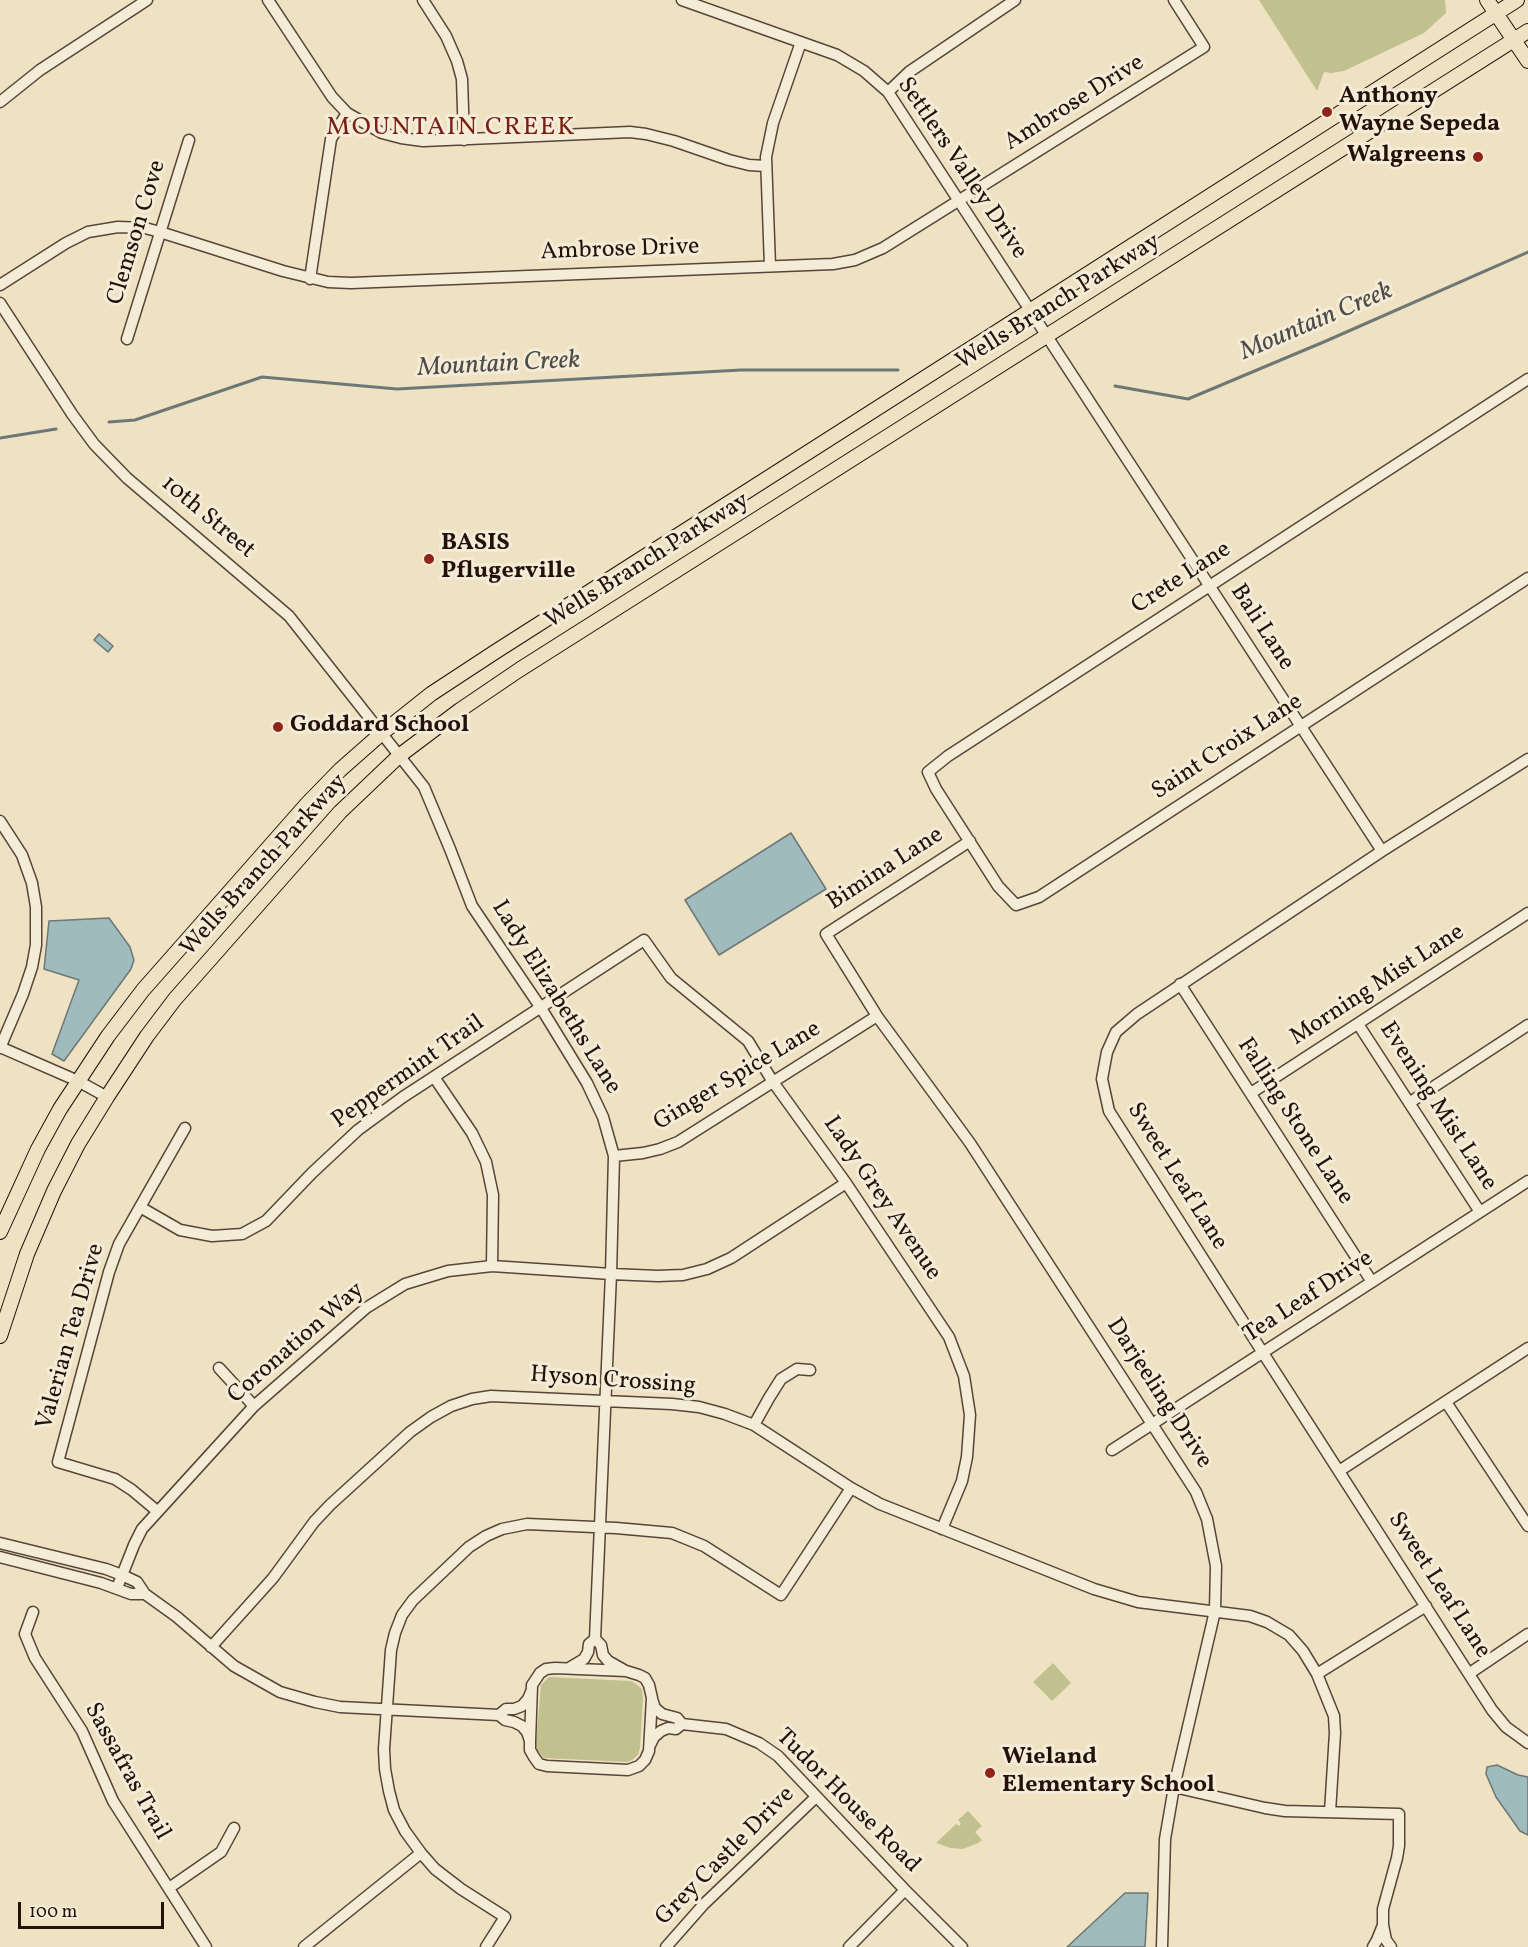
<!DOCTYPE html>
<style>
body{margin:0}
#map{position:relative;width:1528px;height:1947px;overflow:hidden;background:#efe2c3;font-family:Vollkorn,serif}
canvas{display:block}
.scale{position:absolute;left:18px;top:1902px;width:146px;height:27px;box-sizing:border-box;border:3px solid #23110a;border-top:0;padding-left:8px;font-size:18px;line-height:21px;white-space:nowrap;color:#23110a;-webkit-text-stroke:4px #f5ecd8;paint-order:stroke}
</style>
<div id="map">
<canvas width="1528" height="1947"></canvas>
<div class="scale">100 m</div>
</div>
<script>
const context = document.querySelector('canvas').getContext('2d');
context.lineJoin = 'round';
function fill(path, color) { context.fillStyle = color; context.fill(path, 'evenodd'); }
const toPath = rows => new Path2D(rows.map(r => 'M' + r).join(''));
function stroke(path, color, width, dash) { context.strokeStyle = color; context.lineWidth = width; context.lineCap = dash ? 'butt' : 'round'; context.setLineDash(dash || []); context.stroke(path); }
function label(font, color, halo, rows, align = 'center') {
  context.font = font + ' Vollkorn,serif'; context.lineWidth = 6; context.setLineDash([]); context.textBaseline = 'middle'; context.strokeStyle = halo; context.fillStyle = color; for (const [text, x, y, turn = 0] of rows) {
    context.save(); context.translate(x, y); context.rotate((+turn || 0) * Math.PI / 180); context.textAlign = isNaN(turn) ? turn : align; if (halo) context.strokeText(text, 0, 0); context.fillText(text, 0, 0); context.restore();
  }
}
fill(toPath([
 [1259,0,1445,0,1446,13,1424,33,1344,71,1331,73,1324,72,1317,91],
 [1053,1663,1071,1683,1052,1701,1033,1682],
 [549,1677,631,1681,636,1684,642,1689,643,1698,640,1748,638,1755,632,1760,627,1762,544,1758,541,1755,537,1750,536,1742,541,1685],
 [968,1811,982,1826,975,1832,982,1840,978,1843,963,1849,951,1848,936,1843,956,1824,959,1826,961,1824,958,1820]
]), '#c0c18f');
const water = toPath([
 [99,634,113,646,108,652,94,640,99,634],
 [791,833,826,889,719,955,685,900,791,833],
 [109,918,130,947,134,960,131,969,64,1061,52,1054,79,980,44,969,49,921,109,918],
 [1497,1765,1518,1775,1528,1777,1528,1835,1520,1831,1496,1797,1486,1774,1487,1767,1497,1765],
 [1125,1893,1148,1893,1145,1947,1067,1947,1125,1893]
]);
fill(water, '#9fbbbe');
stroke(water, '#6d7776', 1.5);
stroke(toPath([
 [1115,386,1188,399,1326,341,1528,252],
 [109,422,135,420,262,377,397,389,741,370,898,370],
 [0,438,56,429]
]), '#6d7776', 3);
const minor = toPath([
 [268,0,332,97,347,113,382,133,401,138,423,141,630,132,646,134,674,141,729,160,749,165,765,166],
 [423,0,446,36,457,61,462,79,464,140],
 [682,0,837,55,864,71,888,92,1382,851],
 [888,92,909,72,1015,0],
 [0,102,40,70,147,0],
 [770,266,766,157,773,123,801,42],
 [310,279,331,139,347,113],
 [0,285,66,243,88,232,118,227,145,228,160,232,283,271,328,282,351,283,833,264,855,260,883,248,1204,47,1174,0],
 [0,303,72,414,94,444,127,478,289,616,424,787,450,849,472,906,541,1008,587,1083,603,1117,614,1156,611,1274,595,1639,589,1644,588,1652,584,1659,569,1668],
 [127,339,189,140],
 [1528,379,948,756,928,772,936,789,998,886,1016,905,1039,897,1528,578],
 [1528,759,1382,851,1137,1014,1116,1032,1107,1052,1102,1079,1109,1111,1263,1353,1492,1710,1506,1727,1528,1743],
 [0,821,22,855,32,883,36,907,36,945,32,967,23,994,0,1048],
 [970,841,826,934,877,1016,970,1143,1196,1492,1207,1519,1216,1566,1215,1611,1174,1787,1165,1839,1162,1947],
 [1180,984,1372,1282],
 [1358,1024,1480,1212],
 [0,1047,78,1081,107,1097],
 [434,1077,472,1133,486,1162,493,1195,492,1266],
 [1251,1093,1528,913],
 [1409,1103,1528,1025],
 [614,1156,643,1153,660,1149,678,1142,877,1016],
 [140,1207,180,1230,212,1236,242,1234,266,1221,312,1173,358,1130,403,1097,644,940,671,978,748,1041,773,1082,846,1183,949,1337,964,1376,970,1415,967,1457,962,1481,942,1529],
 [219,1368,254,1406],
 [1446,1402,1528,1526],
 [754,1425,769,1398,781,1379,797,1369,810,1370],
 [1112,1450,1528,1181],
 [1339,1471,1528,1348],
 [157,1511,132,1490,115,1479,58,1462,109,1272,119,1244,185,1128],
 [0,1543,106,1569,122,1575,137,1582,145,1594,177,1617,234,1666,280,1692,315,1702,340,1707,499,1715,505,1720,514,1722,522,1726,527,1732,530,1741,530,1750,534,1757,539,1764,547,1766,628,1770,639,1766,645,1760,649,1751,652,1698,649,1685,645,1678,639,1675,626,1671,555,1668,546,1669,540,1673,532,1685,530,1741],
 [0,1557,101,1583,131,1594,145,1594],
 [117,1588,134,1545,142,1529,254,1406,366,1308,405,1284,448,1271,492,1266,611,1274,658,1276,683,1275,707,1269,731,1258,846,1183],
 [33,1612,25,1634,35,1658,82,1731,113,1801,206,1947],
 [595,1639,601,1645,603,1655,608,1661,624,1670],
 [211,1647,273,1578,314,1522,330,1505,410,1432,431,1417,451,1406,472,1399,491,1396,672,1404,699,1407,725,1414,754,1425,851,1488,880,1504,1094,1589,1138,1602,1250,1616,1267,1622,1289,1635,1303,1651,1317,1674,1334,1716,1335,1733,1330,1812],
 [1470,1673,1528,1634],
 [1317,1674,1426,1606],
 [652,1699,655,1708,662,1714,677,1718,682,1724,726,1729,759,1743,778,1756,905,1890,962,1947],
 [499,1715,506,1709,514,1709,522,1706,528,1699,531,1692],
 [650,1745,654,1737,661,1731,668,1728,676,1729,682,1724],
 [1174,1787,1265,1808,1285,1811,1399,1814,1399,1846,1397,1858,1383,1909,1383,1925,1386,1940,1391,1947],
 [169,1888,221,1852,234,1828],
 [304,1947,421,1853],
 [486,1947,505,1917,461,1889,435,1869,421,1853,405,1831,394,1810,389,1791,385,1769,384,1749,391,1650,395,1633,402,1615,413,1600,469,1547,486,1536,502,1529,527,1524,616,1528,672,1533,704,1546,781,1595,851,1488],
 [666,1947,704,1904,816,1797],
 [849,1947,905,1890],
 [1373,1947,1377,1940,1383,1925]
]);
const major = toPath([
 [1487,0,1528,61],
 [1346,108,1364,135],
 [0,1232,38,1149,60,1109,108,1036,143,990,307,804,340,770,382,733,431,694,495,652,1517,0],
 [0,1336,27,1254,54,1191,78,1144,107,1097,147,1036,175,999,340,812,399,756,460,710,519,670,1528,31]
]);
stroke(minor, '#564538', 13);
stroke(major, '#23110a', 16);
stroke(minor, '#f5ecd8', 10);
stroke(major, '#efe2c3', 14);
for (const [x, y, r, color] of [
 [1327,112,6,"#8f2418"],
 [1478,157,6,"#8f2418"],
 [429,559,6,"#8f2418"],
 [278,727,6,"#8f2418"],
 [990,1773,6,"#8f2418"]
]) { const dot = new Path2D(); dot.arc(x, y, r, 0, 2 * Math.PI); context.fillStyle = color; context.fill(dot); stroke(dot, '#f5ecd8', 2); }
label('bold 24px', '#23110a', '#f5ecd8', [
 ["Anthony",1339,98],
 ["Wayne Sepeda",1339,126],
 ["Walgreens",1466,157,"right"],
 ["BASIS",441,545],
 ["Pflugerville",441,573],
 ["Goddard School",290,727],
 ["Wieland",1002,1759],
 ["Elementary School",1002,1787]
], 'left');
label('24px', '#23110a', '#f5ecd8', [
 ["Ambrose Drive",1075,104,-32],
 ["Settlers Valley Drive",961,169,56],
 ["Clemson Cove",138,233,-73],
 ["Ambrose Drive",620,251,-2],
 ["Wells Branch Parkway",1059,303,-32],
 ["10th Street",207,518,40],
 ["Wells Branch Parkway",648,562,-32],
 ["Crete Lane",1182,579,-33],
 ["Bali Lane",1261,628,57],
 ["Saint Croix Lane",1228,748,-33],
 ["Wells Branch Parkway",265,866,-48],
 ["Bimina Lane",886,870,-33],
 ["Morning Mist Lane",1378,986,-33],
 ["Lady Elizabeths Lane",555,998,58],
 ["Peppermint Trail",409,1073,-35],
 ["Ginger Spice Lane",738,1077,-31],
 ["Evening Mist Lane",1437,1107,57],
 ["Falling Stone Lane",1294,1122,57],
 ["Sweet Leaf Lane",1176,1177,58],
 ["Lady Grey Avenue",881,1199,56],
 ["Tea Leaf Drive",1309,1298,-33],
 ["Valerian Tea Drive",72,1337,-74],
 ["Coronation Way",297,1344,-41],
 ["Hyson Crossing",613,1382,4],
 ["Darjeeling Drive",1158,1394,57],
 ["Sweet Leaf Lane",1438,1586,57],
 ["Sassafras Trail",126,1772,61],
 ["Tudor House Road",847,1802,45],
 ["Grey Castle Drive",726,1857,-45]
]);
context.letterSpacing = '1.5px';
label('26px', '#7a1f14', '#f5ecd8', [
 ["MOUNTAIN CREEK",451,129]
]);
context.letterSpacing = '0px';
label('italic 26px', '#4e4c49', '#f5ecd8', [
 ["Mountain Creek",1317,323,-23],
 ["Mountain Creek",499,366,-3]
]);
</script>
